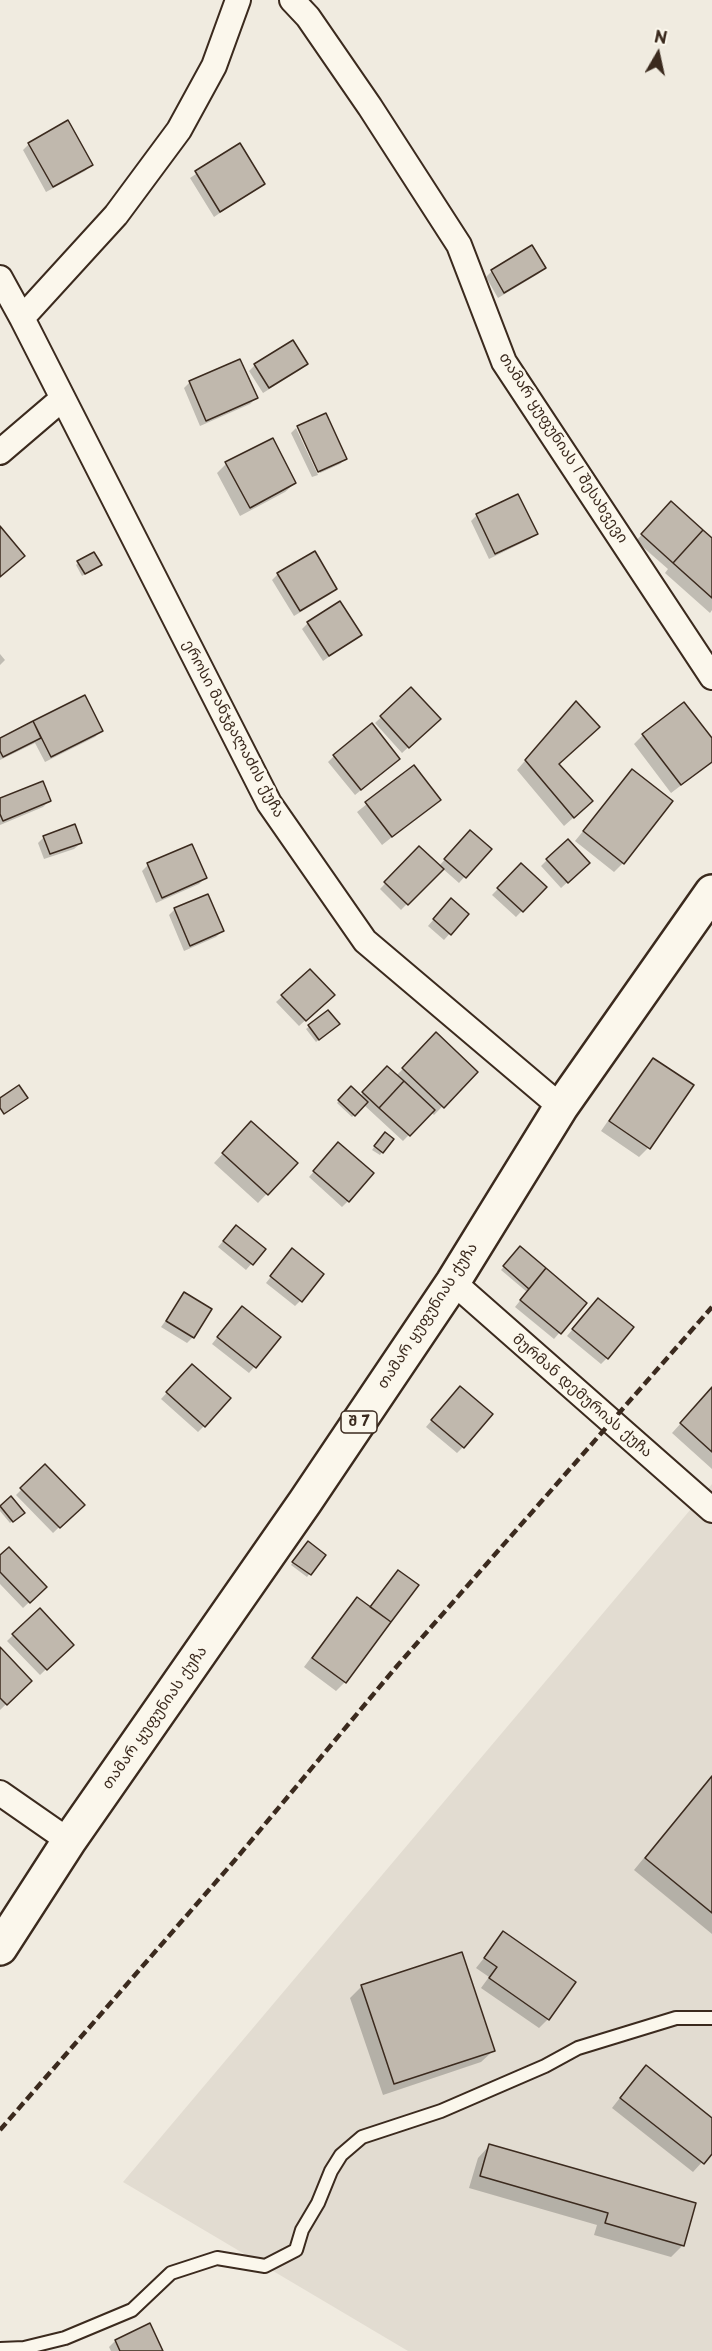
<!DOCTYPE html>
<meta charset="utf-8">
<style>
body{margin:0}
#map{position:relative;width:712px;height:2351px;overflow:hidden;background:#f0ebe0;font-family:"Playpen Sans",sans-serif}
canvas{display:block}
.north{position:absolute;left:628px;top:24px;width:60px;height:60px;-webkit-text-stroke:4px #fbf7ec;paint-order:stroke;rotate:9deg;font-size:16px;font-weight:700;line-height:24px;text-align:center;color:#3b2a1e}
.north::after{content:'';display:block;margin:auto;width:21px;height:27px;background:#3b2a1e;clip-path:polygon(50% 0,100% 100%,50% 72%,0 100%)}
</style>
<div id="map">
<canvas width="712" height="2351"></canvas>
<div class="north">N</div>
</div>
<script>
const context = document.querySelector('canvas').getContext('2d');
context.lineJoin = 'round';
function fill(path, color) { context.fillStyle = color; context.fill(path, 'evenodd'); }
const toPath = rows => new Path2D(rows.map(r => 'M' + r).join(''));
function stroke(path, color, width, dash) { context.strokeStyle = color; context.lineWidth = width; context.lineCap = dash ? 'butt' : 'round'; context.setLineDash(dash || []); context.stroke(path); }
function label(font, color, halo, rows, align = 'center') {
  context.font = font + ' "Playpen Sans","Noto Sans Georgian",sans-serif'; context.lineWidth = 5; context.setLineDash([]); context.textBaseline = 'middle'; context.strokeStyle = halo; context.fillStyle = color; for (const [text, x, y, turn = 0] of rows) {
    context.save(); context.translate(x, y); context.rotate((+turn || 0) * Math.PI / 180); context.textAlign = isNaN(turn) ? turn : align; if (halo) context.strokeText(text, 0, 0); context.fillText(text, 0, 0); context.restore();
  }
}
fill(toPath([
 [712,1484,712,2351,408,2351,123,2182]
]), '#e2dcd1');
fill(toPath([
 [29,144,91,165,85,171,46,192,23,150],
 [239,145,264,183,214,217,190,178],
 [544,268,538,274,498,298,486,277,492,271],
 [306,364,300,370,263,393,249,371,255,365],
 [190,382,256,398,250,404,200,426,184,388],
 [325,415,346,458,340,464,320,473,299,427,297,427],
 [296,428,318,475,312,477,291,433],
 [226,464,295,483,285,492,240,516,217,473],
 [665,509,712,540,712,610,710,613,665,573,668,569,636,541],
 [477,515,536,533,530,539,489,559,471,521],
 [78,563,97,567,82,576,76,565],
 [278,574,335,589,329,595,294,616,272,580],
 [308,623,360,635,323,661,302,629],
 [0,654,5,660,0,665],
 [411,689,439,719,402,753,375,723],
 [84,697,101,731,95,737,45,762,35,743,0,760,0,740],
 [567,712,557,764,582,810,564,826,517,770],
 [643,735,712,741,712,762,671,793,634,744],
 [334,756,392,765,355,795,328,762],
 [413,767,439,800,382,845,357,812],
 [632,771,623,863,614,872,575,841],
 [0,800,49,801,43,807,0,825],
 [44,837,81,843,74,849,44,859,38,843],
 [464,838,489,849,459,883,442,868,401,910,380,889,419,848,439,866],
 [547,860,582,869,561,888,541,866],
 [148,865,205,878,199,884,156,903,142,871],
 [521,865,545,887,516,917,492,895],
 [445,906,467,914,444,940,428,926],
 [175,909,222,931,216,937,184,951,169,915],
 [310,971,333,995,299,1026,276,1002],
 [328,1012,335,1026,316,1042,306,1029],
 [436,1035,476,1072,434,1115,431,1112,403,1141,364,1105,352,1117,337,1103,351,1088,360,1096,387,1068,396,1076],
 [653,1059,692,1086,648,1148,639,1157,601,1131,644,1069],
 [243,1132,296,1163,258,1203,214,1163],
 [382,1136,392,1139,380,1155,372,1150],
 [333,1150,348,1201,342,1207,309,1177],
 [230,1233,264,1249,246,1270,218,1247],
 [520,1248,585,1303,554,1339,515,1307,527,1292,501,1270],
 [287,1256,301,1300,295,1306,266,1283],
 [185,1294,193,1337,187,1343,161,1327],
 [592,1306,607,1358,601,1364,567,1336],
 [236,1314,279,1337,249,1373,212,1344],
 [186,1372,204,1426,198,1432,161,1399],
 [712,1389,712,1469,672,1433],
 [454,1394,463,1447,457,1453,426,1427],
 [45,1466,82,1505,53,1533,16,1495],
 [11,1498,23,1512,10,1523,0,1511,0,1507],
 [305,1546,324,1555,307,1577,291,1565],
 [0,1558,45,1587,23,1608,0,1584],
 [398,1572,345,1682,336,1691,304,1667,348,1608,357,1599,370,1608],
 [39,1610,72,1644,40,1675,7,1641],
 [0,1650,30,1681,0,1710],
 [712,1775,712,1934,634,1870],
 [504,1933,548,2019,539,2028,481,1988,489,1977,476,1968],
 [362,1986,493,2051,481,2062,383,2095,350,1998],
 [637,2076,712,2120,712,2151,693,2172,612,2108],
 [489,2146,683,2245,671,2257,594,2235,597,2225,469,2188,478,2158],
 [150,2325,162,2351,111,2351,109,2347,115,2341]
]), '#0003');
const building = toPath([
 [68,120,93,165,53,187,28,143,68,120],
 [240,143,265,184,220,212,195,171,240,143],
 [532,245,546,268,504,293,491,270,532,245],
 [293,340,308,364,269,388,254,364,293,340],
 [240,359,258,398,206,421,189,381,240,359],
 [326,413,347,459,318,472,297,426,326,413],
 [273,438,296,483,250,508,225,462,273,438],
 [518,494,538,534,495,554,476,514,518,494],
 [671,501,703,530,673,563,641,534,671,501],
 [0,526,25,556,0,577,0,526],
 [703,530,712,538,712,598,673,563,703,530],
 [315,551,337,589,300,611,277,573,315,551],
 [94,552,102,565,85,574,77,561,94,552],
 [340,601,362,635,329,656,307,622,340,601],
 [411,687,441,719,409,748,380,716,411,687],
 [85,695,103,731,51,757,33,721,85,695],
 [576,701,600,727,559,764,593,801,574,818,525,760,576,701],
 [684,702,712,738,712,762,681,785,642,734,684,702],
 [33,721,41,738,3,757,0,751,0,738,33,721],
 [372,723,400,759,361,790,333,755,372,723],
 [414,765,441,800,392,837,365,802,414,765],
 [632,769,673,801,624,864,583,831,632,769],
 [43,781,51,801,3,821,0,814,0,798,43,781],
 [75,824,82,843,50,854,43,836,75,824],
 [470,830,492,849,466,878,444,859,470,830],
 [568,839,590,863,568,883,546,859,568,839],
 [192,844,207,878,162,898,147,863,192,844],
 [419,846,444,869,408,905,384,882,419,846],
 [521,863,547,887,523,912,497,888,521,863],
 [208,894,224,931,190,946,174,908,208,894],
 [451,898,469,914,451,935,433,919,451,898],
 [310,969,335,995,306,1021,281,995,310,969],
 [328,1010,340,1024,319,1040,308,1025,328,1010],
 [436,1032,478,1072,444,1108,402,1068,436,1032],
 [653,1058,694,1085,650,1149,609,1121,653,1058],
 [387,1066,404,1081,379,1108,362,1092,387,1066],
 [404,1081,435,1110,410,1136,379,1108,404,1081],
 [19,1085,28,1098,4,1114,0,1108,0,1098,19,1085],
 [351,1086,368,1102,355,1116,338,1100,351,1086],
 [251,1121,298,1163,268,1195,222,1153,251,1121],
 [385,1132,394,1139,383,1153,374,1146,385,1132],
 [338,1142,374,1173,349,1202,313,1171,338,1142],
 [236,1225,266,1249,253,1265,223,1241,236,1225],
 [520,1246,546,1268,529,1289,503,1266,520,1246],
 [292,1248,324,1274,302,1302,270,1276,292,1248],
 [546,1268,587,1303,561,1334,520,1300,546,1268],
 [184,1292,212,1309,194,1338,166,1321,184,1292],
 [598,1298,634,1327,608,1359,572,1329,598,1298],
 [242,1306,281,1337,256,1368,217,1337,242,1306],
 [192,1364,231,1398,205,1427,166,1392,192,1364],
 [460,1386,493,1414,464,1448,431,1420,460,1386],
 [712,1387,712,1452,680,1423,712,1387],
 [45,1464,85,1505,60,1528,20,1488,45,1464],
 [11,1496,25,1513,13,1522,0,1506,11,1496],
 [308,1541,326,1555,311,1575,292,1562,308,1541],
 [9,1547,47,1587,30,1603,0,1572,0,1555,9,1547],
 [398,1570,419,1585,391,1622,370,1607,398,1570],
 [357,1597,391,1622,346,1683,312,1658,357,1597],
 [40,1608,74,1645,47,1670,12,1634,40,1608],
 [0,1647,32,1681,7,1705,0,1698,0,1647],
 [712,1776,712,1913,645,1858,712,1776],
 [503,1931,576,1982,549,2020,489,1978,497,1967,484,1958,503,1931],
 [462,1952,495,2051,394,2084,361,1985,462,1952],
 [646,2065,712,2118,712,2154,704,2164,620,2098,646,2065],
 [489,2144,696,2203,684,2246,605,2223,608,2213,480,2176,489,2144],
 [150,2323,163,2351,120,2351,115,2340,150,2323]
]);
fill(building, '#c0b8ad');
stroke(building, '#3b2a1e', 1.5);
const service = toPath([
 [0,2349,24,2348,65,2338,132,2310,171,2273,217,2258,265,2266,296,2250,302,2230,318,2203,331,2171,341,2155,362,2137,441,2111,545,2066,578,2048,676,2018,712,2018]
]);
const minor = toPath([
 [292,0,308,17,370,107,459,245,504,362,712,677],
 [0,278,22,318,269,803,365,941,561,1107],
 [22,318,116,215,179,130,214,66,238,0],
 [0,452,62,399],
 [453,1282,712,1510],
 [0,1793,69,1841]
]);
const primary = toPath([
 [0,1948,69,1841,305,1502,453,1282,561,1107,712,892]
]);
stroke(service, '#3b2a1e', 16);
stroke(minor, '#3b2a1e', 28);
stroke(primary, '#3b2a1e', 38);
stroke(service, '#fbf7ec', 12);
stroke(minor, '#fbf7ec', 24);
stroke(primary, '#fbf7ec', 33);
stroke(toPath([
 [0,2130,235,1860,397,1666,712,1307]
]), '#3b2a1e', 4.5, [9, 4.5]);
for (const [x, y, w] of [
 [359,1422,36]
]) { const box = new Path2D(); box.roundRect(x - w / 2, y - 11, w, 22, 4.5); context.fillStyle = '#fbf7ec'; context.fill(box); stroke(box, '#3b2a1e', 1.5); }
label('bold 14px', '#3b2a1e', null, [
 ["შ 7",359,1422]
]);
label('15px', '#3b2a1e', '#fbf7ec', [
 ["თამარ ყუფუნიას I შესახვევი",563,448,57],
 ["ეროსი მანჯგალაძის ქუჩა",233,729,62],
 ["თამარ ყუფუნიას ქუჩა",428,1316,-57],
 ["მურმან დემურიას ქუჩა",582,1396,41],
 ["თამარ ყუფუნიას ქუჩა",155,1718,-55]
]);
</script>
